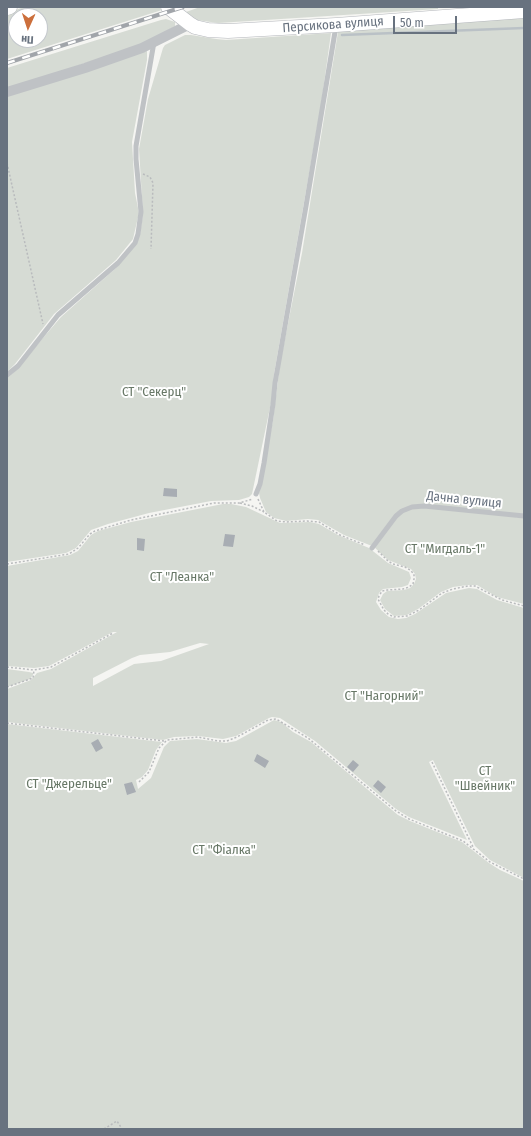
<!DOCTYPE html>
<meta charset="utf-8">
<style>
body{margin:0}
#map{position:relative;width:531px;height:1136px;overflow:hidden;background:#f5f5f2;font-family:"Fira Sans Condensed",sans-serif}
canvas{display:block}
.frame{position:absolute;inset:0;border:8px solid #68727f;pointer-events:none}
.north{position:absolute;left:8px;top:8px;width:40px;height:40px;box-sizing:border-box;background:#fff;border:1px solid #c3c7cc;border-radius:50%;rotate:183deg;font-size:11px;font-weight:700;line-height:16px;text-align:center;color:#68727f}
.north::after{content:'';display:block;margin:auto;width:14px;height:18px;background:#cc6f3c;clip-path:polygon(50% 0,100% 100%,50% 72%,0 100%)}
.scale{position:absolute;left:393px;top:16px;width:64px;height:18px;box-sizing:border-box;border:2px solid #68727f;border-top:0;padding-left:5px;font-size:12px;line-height:14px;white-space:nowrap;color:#68727f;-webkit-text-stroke:3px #fff;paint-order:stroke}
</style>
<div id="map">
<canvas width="531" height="1136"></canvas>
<div class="frame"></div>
<div class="north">Пн</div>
<div class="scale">50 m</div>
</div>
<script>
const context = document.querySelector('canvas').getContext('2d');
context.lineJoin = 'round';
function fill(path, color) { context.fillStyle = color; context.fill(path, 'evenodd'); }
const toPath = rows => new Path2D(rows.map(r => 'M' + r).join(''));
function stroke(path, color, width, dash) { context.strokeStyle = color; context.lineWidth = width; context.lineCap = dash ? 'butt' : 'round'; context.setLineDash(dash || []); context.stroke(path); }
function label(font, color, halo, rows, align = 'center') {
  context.font = font + ' "Fira Sans Condensed",sans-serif'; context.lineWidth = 4; context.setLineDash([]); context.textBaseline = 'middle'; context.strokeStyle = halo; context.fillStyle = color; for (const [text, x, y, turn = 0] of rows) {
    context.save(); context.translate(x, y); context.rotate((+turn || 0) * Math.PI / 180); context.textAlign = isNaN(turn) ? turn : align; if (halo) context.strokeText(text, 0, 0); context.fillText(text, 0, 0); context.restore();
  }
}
fill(toPath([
 [24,7,159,7,162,10,7,59,7,13],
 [16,16,40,16,40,40,16,40],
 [200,7,438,7,438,9,218,23,197,20,186,12],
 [524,16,524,515,444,507,406,507,372,546,344,535,318,520,308,519,286,521,274,518,266,512,260,498,259,493,273,420,280,364,302,253,338,32,339,31],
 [166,19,175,22,175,26,146,43,7,89,7,68,161,20],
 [331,33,321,105,274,374,272,398,252,494,249,497,239,500,211,501,149,513,108,524,91,530,76,548,66,553,7,562,7,378,13,373,61,317,116,268,140,234,143,214,139,149,148,99,163,48,165,45,185,35,191,35,216,39,226,40],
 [147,51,147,60,132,142,135,193,139,213,133,239,116,260,54,314,15,364,7,372,7,96],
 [223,504,231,504,246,507,280,523,310,522,319,524,338,535,369,548,388,563,409,572,411,578,408,585,402,587,383,589,379,593,376,602,381,610,389,617,398,619,406,618,415,614,446,593,469,588,477,589,497,600,524,608,524,878,490,860,475,846,433,760,429,762,467,840,409,817,396,809,315,741,280,718,272,717,269,718,236,736,223,739,198,736,174,737,163,740,7,722,7,689,31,680,37,673,51,669,117,632,113,632,49,666,34,668,7,666,7,566,70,555,78,551,91,535,98,531,131,522],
 [200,643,209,644,161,661,134,664,93,686,93,678,132,658,140,655,170,652],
 [424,507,524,518,524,604,497,597,477,585,468,585,453,587,441,592,418,609,407,615,394,616,385,609,380,600,383,594,387,591,404,590,410,588,414,584,416,579,415,574,411,569,388,560,374,547,397,516,412,508],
 [7,669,29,672,33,673,33,675,30,679,7,687],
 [274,720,281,722,293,732,311,742,398,815,410,821,462,842,489,863,500,870,524,881,524,1129,7,1129,7,724,162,742,156,750,148,770,142,777,136,780,138,789,151,778,164,747,170,741,197,739,226,743,236,741]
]), '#d6dbd4');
stroke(toPath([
 [342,35,524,28]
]), '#bac1c6', 2.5);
fill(toPath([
 [164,488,177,489,177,497,163,496],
 [225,534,235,535,233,547,223,546],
 [137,538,145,539,144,551,137,550],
 [98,739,103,748,96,752,91,743],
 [257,754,269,761,265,768,254,761],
 [353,760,359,765,353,772,347,767],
 [378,780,386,787,381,793,373,786],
 [132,782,136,792,127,795,124,784]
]), '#a8adb3');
const secondary = toPath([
 [168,7,190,24,195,27,208,30,228,31,336,25,524,11],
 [7,8,10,7]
]);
stroke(secondary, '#b4b7bc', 15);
stroke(toPath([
 [7,163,43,324],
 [143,174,150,177,153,183,151,249],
 [258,499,264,512,277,521,286,522,307,521,319,522,340,535,365,545],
 [240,503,252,506,264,512],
 [378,551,388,561,393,564,405,567,410,570,414,574,414,579,413,584,409,587,403,589,387,590,382,591,379,596,378,599,384,610,388,614,394,617,407,616,419,610,442,593,453,589,468,586,475,586,502,600,524,606],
 [7,564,69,554,78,548,90,534,95,531,131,520,214,503,239,503,253,499],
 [7,667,34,670,51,667,113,633],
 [7,687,30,679,33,678,34,670],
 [7,723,164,741],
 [432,762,473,847],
 [139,782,149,772,159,748,167,740,198,737,218,741,227,741,237,737,268,720,276,719,308,738,396,811,409,819,463,841,490,862,524,879],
 [104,1129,117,1121,122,1129]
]), '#b9bbbd', 1.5, [2, 2]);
stroke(toPath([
 [7,375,18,366,58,315,118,263,135,243,138,234,141,212,136,159,136,146,154,42],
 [256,494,260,484,264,463,273,404,275,383,306,206,336,26],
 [372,548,396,516,402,511,412,507,424,506,524,516]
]), '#bfc2c5', 5);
stroke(toPath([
 [7,92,85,68,142,48,190,24]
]), '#bfc2c5', 10);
stroke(secondary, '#fff', 14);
const rail = toPath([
 [7,63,183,7]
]);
stroke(rail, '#a1a5aa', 4);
stroke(rail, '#fff', 2.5, [8]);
label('13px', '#68727f', '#fff', [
 ["Персикова вулиця",333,25,-4],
 ["Дачна вулиця",464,500,6]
]);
label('13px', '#677766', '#fff', [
 ["СТ \"Секерц\"",154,392],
 ["СТ \"Мигдаль-1\"",445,549],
 ["СТ \"Леанка\"",182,577],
 ["СТ \"Нагорний\"",384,696],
 ["СТ",485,771],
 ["\"Швейник\"",485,786],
 ["СТ \"Джерельце\"",69,784],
 ["СТ \"Фіалка\"",224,850]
]);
</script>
